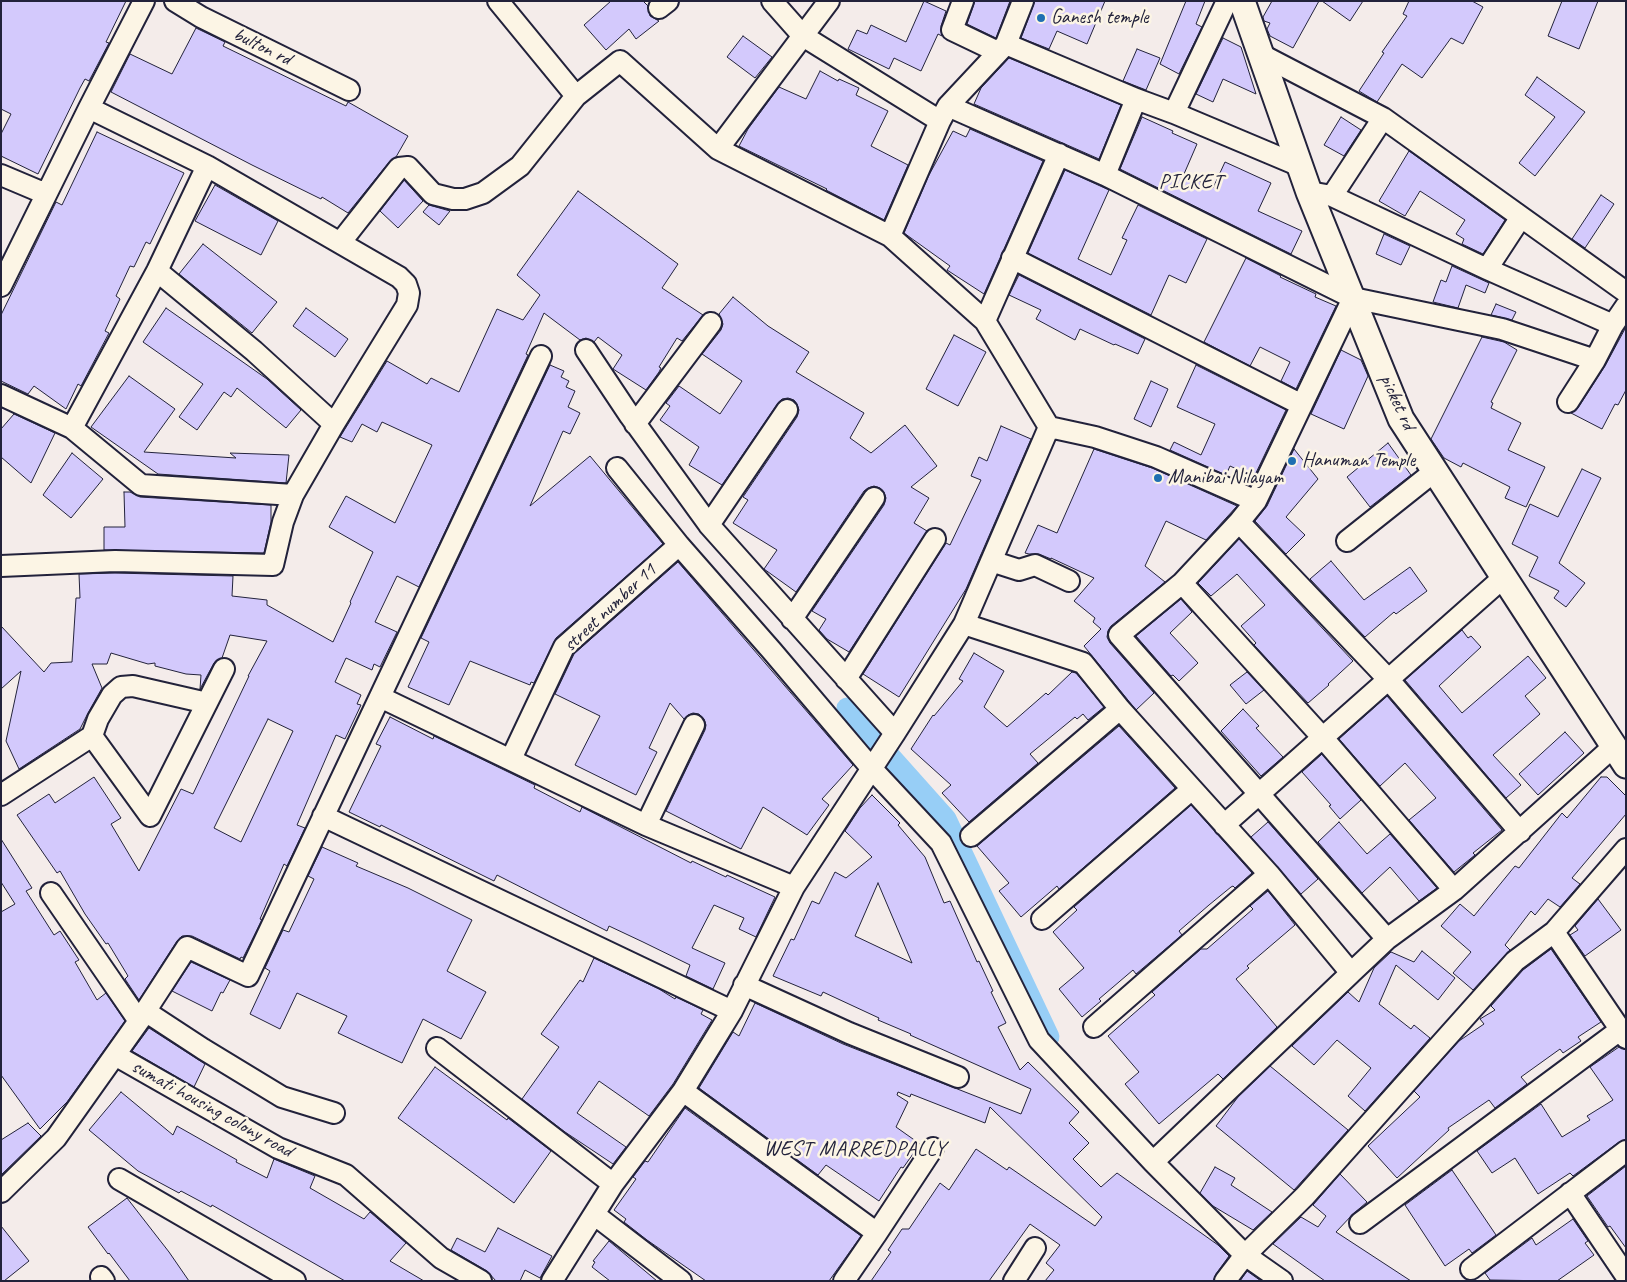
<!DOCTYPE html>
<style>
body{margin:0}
#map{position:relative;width:1627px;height:1282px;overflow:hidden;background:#f4ecea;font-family:Caveat,sans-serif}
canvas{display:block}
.frame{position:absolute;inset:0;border:2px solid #22223b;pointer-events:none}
</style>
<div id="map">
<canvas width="1627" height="1282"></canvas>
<div class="frame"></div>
</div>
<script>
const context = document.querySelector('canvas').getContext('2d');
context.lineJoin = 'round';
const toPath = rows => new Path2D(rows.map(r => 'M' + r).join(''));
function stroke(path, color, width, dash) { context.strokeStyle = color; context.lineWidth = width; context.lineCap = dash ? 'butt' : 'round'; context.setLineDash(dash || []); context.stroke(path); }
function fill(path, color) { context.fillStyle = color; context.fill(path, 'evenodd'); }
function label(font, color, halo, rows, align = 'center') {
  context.font = font + ' Caveat,sans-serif'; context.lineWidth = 5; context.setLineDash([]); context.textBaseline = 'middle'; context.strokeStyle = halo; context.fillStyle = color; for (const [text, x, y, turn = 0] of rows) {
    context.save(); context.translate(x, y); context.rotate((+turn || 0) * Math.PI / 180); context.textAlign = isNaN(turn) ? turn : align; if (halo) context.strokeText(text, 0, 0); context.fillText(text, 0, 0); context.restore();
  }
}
stroke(toPath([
 [847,708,946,819,1049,1037]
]), '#97cef6', 21);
const building = toPath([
 [1,1,126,1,106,42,109,43,89,81,85,79,80,88,38,174,1,156,1,134,11,114,1,109,1,1],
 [611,1,643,1,648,6,650,16,659,21,636,39,629,29,606,50,584,25,611,1],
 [924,1,946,11,941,26,942,36,938,34,921,71,894,58,889,69,848,49,857,30,867,34,871,25,906,42,924,1],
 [975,1,1010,1,996,38,967,24,975,1],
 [1035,1,1105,1,1087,44,1057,31,1049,49,1021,38,1035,1],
 [1186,1,1205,1,1196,24,1202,27,1179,74,1160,64,1186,1],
 [1272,1,1319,1,1293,48,1270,36,1267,29,1270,23,1264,21,1263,17,1272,1],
 [1322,1,1363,1,1350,21,1322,1],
 [1409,1,1472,1,1483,7,1463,44,1451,38,1422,78,1402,64,1377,102,1359,91,1384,53,1382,52,1407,16,1403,14,1409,1],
 [1562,1,1598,1,1579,49,1548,36,1562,1],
 [196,28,225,42,223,46,346,106,348,102,408,136,396,157,390,161,348,213,322,197,321,199,252,165,111,92,130,54,172,74,196,28],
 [743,36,772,57,755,78,727,57,743,36],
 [1223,38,1241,47,1256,94,1223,79,1213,102,1196,94,1223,38],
 [1137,49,1160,58,1146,90,1123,81,1137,49],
 [1009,58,1121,105,1099,159,974,104,981,88,1009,58],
 [820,71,838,81,839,79,859,88,856,95,888,111,871,146,908,165,884,220,826,190,827,189,739,146,748,129,779,87,806,99,820,71],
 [1537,77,1585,112,1535,176,1519,163,1555,117,1525,95,1537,77],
 [1142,117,1173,131,1172,133,1197,144,1184,174,1213,188,1225,162,1271,183,1258,211,1302,231,1291,254,1120,169,1142,117],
 [1341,117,1361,130,1344,156,1324,145,1341,117],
 [970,129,1043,161,984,294,947,270,950,266,904,233,929,175,953,131,966,137,970,129],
 [97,132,184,173,150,244,146,242,134,267,130,266,116,296,120,299,105,331,109,333,81,386,78,384,66,409,34,386,28,394,1,381,1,315,56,202,62,205,97,132],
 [1409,151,1505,220,1483,254,1462,244,1464,239,1456,234,1465,220,1420,191,1405,216,1379,201,1409,151],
 [1065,170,1109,190,1078,259,1111,275,1127,240,1122,238,1138,205,1207,239,1186,283,1169,275,1151,315,1028,253,1065,170],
 [404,180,423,201,398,228,380,211,404,180],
 [215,185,278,221,261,255,195,221,215,185],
 [578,191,678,264,662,288,703,315,682,341,677,338,659,367,661,368,659,372,646,390,613,369,622,355,598,337,594,342,586,338,580,340,544,313,526,354,528,355,419,587,397,576,375,622,397,632,380,667,374,664,372,670,346,658,335,682,361,695,357,704,361,705,345,739,336,735,297,825,305,828,287,866,284,864,260,919,262,920,243,958,241,957,240,959,192,936,182,936,177,941,139,1000,125,979,128,976,108,943,106,944,85,914,60,871,57,873,17,815,49,794,55,803,94,777,121,818,111,824,139,871,181,789,193,794,249,676,248,676,267,641,230,635,222,658,214,663,200,689,201,675,186,674,155,666,155,663,148,664,111,653,107,664,92,664,102,688,88,713,80,729,19,769,6,741,21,671,1,689,1,626,44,672,51,663,72,662,76,598,80,598,79,574,115,573,233,576,232,596,267,600,267,605,333,642,351,603,350,602,373,552,329,527,346,496,395,523,432,445,382,422,377,432,362,424,352,442,340,437,387,361,427,384,431,378,459,392,497,309,523,320,540,295,517,275,578,191],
 [268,719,293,731,241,842,214,828,268,719],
 [1601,195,1614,204,1585,248,1572,239,1601,195],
 [429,205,450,211,439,225,423,212,429,205],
 [1384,234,1410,246,1401,265,1376,254,1384,234],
 [203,244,277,302,252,333,179,274,203,244],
 [1246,258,1281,276,1280,277,1316,294,1315,297,1336,306,1296,389,1281,381,1290,362,1260,347,1250,366,1204,342,1246,258],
 [1452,266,1489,283,1485,293,1466,285,1458,308,1433,302,1441,280,1446,282,1452,266],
 [1019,275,1145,339,1138,354,1115,344,1114,345,1080,329,1075,340,1036,319,1041,310,1009,295,1019,275],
 [733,297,768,326,809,352,796,372,864,413,850,438,871,453,905,425,937,466,911,487,929,498,914,523,927,531,849,652,827,639,819,630,826,619,812,611,884,505,886,498,884,492,880,488,874,486,868,488,864,491,796,592,764,569,777,550,733,523,748,500,743,497,797,417,799,410,797,404,794,400,788,398,782,399,778,403,722,485,689,465,699,447,660,420,670,406,666,403,679,386,720,414,742,381,702,354,721,330,723,324,719,314,733,297],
 [1496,304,1516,312,1512,320,1491,315,1496,304],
 [166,308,267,379,301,410,286,428,237,388,231,397,224,392,197,430,179,417,203,384,143,342,166,308],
 [306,308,348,339,335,357,293,326,306,308],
 [1626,327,1626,390,1618,405,1615,404,1602,429,1571,413,1578,408,1605,366,1626,327],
 [954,335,986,352,958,406,926,389,954,335],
 [1482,337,1504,342,1517,350,1491,402,1493,403,1491,408,1521,423,1508,450,1545,467,1526,507,1505,498,1510,487,1463,463,1461,467,1444,458,1431,439,1482,337],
 [1341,350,1361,360,1368,376,1344,429,1311,414,1341,350],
 [550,365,564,371,561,377,569,381,566,387,575,391,568,407,580,413,570,434,563,431,530,506,590,456,663,544,556,638,534,683,531,682,530,685,470,661,449,705,408,687,429,642,421,638,550,365],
 [1196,365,1286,410,1254,477,1230,466,1226,475,1170,450,1174,442,1201,455,1215,424,1177,407,1196,365],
 [129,376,175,409,144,452,236,458,230,453,289,455,286,483,158,474,91,427,129,376],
 [1151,381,1168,389,1151,427,1134,419,1151,381],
 [14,414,55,433,31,483,1,457,1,429,14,414],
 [1001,426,1031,439,966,589,899,697,863,674,946,543,950,545,981,480,971,476,979,457,987,461,1001,426],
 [1388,443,1411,475,1370,507,1347,477,1388,443],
 [1094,449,1152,468,1237,506,1206,540,1166,521,1145,566,1165,582,1111,626,1108,631,1107,637,1110,643,1154,693,1136,710,1084,646,1101,629,1093,622,1095,618,1074,601,1094,578,1051,558,1051,559,1039,554,1029,554,1025,553,1038,525,1057,533,1094,449],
 [1294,449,1318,479,1286,517,1305,535,1286,554,1255,521,1267,506,1294,449],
 [72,453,103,479,71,518,43,495,72,453],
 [1582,469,1601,478,1559,563,1585,583,1566,607,1554,598,1559,591,1529,576,1538,557,1512,544,1530,504,1558,517,1582,469],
 [124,492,130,492,140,497,271,505,271,522,264,553,104,550,104,527,125,527,124,492],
 [1239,539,1353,661,1328,684,1329,685,1308,703,1254,645,1256,643,1241,626,1265,605,1237,574,1211,596,1198,583,1239,539],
 [1331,561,1364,600,1410,567,1427,591,1396,614,1394,612,1365,637,1310,579,1331,561],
 [678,562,853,765,822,799,829,805,807,835,763,807,741,849,666,811,705,730,706,725,704,719,699,714,693,713,688,715,684,719,670,703,649,748,657,752,636,795,575,765,600,716,555,694,574,654,678,562],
 [1181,599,1192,612,1170,633,1198,663,1179,681,1173,675,1171,676,1136,636,1181,599],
 [1462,630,1468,638,1471,636,1481,647,1439,686,1462,713,1528,656,1546,678,1525,696,1540,714,1493,755,1521,785,1506,798,1405,680,1462,630],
 [974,653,1004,671,984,707,1007,727,1046,693,1048,695,1072,672,1076,673,1104,707,1088,720,1083,714,1077,719,1075,717,1030,754,1038,763,969,822,942,793,951,785,911,749,933,715,934,716,963,681,959,679,974,653],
 [1247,672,1264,690,1246,704,1230,685,1247,672],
 [1387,696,1502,830,1473,853,1475,855,1454,872,1409,820,1436,798,1405,763,1380,786,1339,739,1387,696],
 [1243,709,1259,726,1256,728,1283,757,1261,776,1221,731,1243,709],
 [390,717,433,739,434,736,535,785,534,788,580,812,582,807,691,863,692,861,726,877,727,875,775,897,756,937,739,929,744,918,714,905,692,948,725,963,713,989,686,976,690,965,643,942,609,926,607,931,497,875,494,881,381,825,380,827,349,812,381,746,376,744,390,717],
 [1119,726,1175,788,1059,889,1057,886,1021,917,999,891,1009,883,977,846,1119,726],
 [1565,732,1584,753,1538,795,1519,774,1565,732],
 [1322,754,1361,800,1340,819,1329,806,1331,805,1302,772,1322,754],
 [1601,777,1607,777,1626,796,1626,814,1572,878,1580,884,1560,907,1548,899,1535,915,1531,911,1505,945,1510,950,1473,990,1453,973,1471,952,1441,926,1460,904,1474,916,1515,866,1519,868,1562,813,1567,818,1601,777],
 [872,795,900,823,898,825,925,857,944,903,950,901,977,962,979,961,993,991,991,992,1006,1023,998,1027,1020,1070,1028,1062,1079,1112,1069,1123,1089,1143,1073,1159,1101,1187,1117,1173,1218,1245,1229,1256,1216,1274,1213,1281,1045,1281,1054,1270,1046,1263,1060,1245,1030,1224,989,1281,871,1281,891,1252,888,1250,902,1229,909,1229,940,1183,949,1190,976,1149,1007,1170,1009,1167,1095,1226,1102,1217,990,1107,985,1123,911,1094,910,1097,898,1092,897,1095,908,1102,896,1127,920,1144,903,1168,901,1167,879,1201,826,1165,818,1175,699,1088,733,1032,739,1036,755,1003,843,1044,1021,1114,1031,1089,910,1035,911,1034,878,1020,879,1018,823,992,821,996,773,976,791,939,794,940,812,901,819,904,835,872,846,878,872,857,845,831,860,808,872,795],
 [878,883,912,963,855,936,878,883],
 [1191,805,1252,873,1235,888,1233,886,1231,887,1209,905,1179,931,1182,935,1136,974,1133,970,1099,999,1101,1001,1082,1017,1059,989,1084,968,1053,932,1077,910,1074,907,1191,805],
 [1268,822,1318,879,1301,894,1251,837,1268,822],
 [1339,822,1367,854,1390,834,1437,888,1419,901,1390,867,1362,893,1318,842,1339,822],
 [1,839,32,888,26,891,54,935,60,931,79,960,75,962,97,1000,106,993,125,1021,67,1102,40,1129,1,1075,1,912,15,904,1,882,1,839],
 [322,847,358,863,356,866,408,888,472,920,447,971,486,992,461,1039,423,1019,402,1063,338,1033,347,1016,297,993,280,1029,250,1014,270,971,265,968,283,930,289,932,314,879,308,876,322,847],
 [1268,891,1295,925,1247,966,1249,968,1236,979,1277,1027,1223,1079,1218,1074,1159,1124,1125,1084,1139,1072,1108,1036,1155,995,1152,992,1201,949,1207,949,1253,909,1250,906,1268,891],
 [1598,899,1621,930,1585,956,1570,935,1578,930,1575,926,1598,899],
 [1551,949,1601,1022,1578,1037,1581,1041,1563,1053,1560,1049,1521,1077,1527,1084,1495,1108,1489,1100,1448,1128,1449,1130,1397,1178,1368,1146,1420,1097,1414,1091,1459,1041,1484,1024,1480,1019,1495,1010,1491,1006,1523,970,1551,949],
 [1422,951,1455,978,1438,1000,1396,965,1379,1004,1411,1029,1414,1025,1430,1038,1365,1111,1348,1096,1371,1068,1337,1040,1314,1065,1292,1046,1348,992,1359,1002,1374,968,1391,952,1414,962,1422,951],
 [594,958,659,989,675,999,676,997,703,1010,701,1014,712,1020,673,1084,649,1116,599,1081,577,1113,626,1147,613,1164,565,1132,522,1099,559,1047,541,1034,580,980,583,982,594,958],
 [191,962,230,980,223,993,221,992,212,1011,172,991,191,962],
 [149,1028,205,1064,194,1087,132,1051,149,1028],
 [1619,1047,1626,1050,1626,1139,1619,1142,1573,1176,1570,1173,1538,1194,1515,1158,1492,1173,1477,1151,1541,1104,1562,1137,1590,1120,1587,1116,1613,1100,1590,1067,1619,1047],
 [1270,1066,1348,1130,1294,1190,1216,1126,1238,1097,1270,1066],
 [435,1067,507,1120,508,1118,551,1151,514,1203,398,1118,435,1067],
 [121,1092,173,1135,177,1126,237,1160,236,1162,267,1178,274,1159,315,1176,310,1188,364,1219,370,1212,406,1243,390,1261,424,1281,345,1281,212,1205,211,1207,181,1191,179,1193,138,1171,89,1130,121,1092],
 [685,1108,861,1236,829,1281,706,1281,647,1240,624,1222,626,1219,614,1210,636,1179,633,1177,645,1161,648,1162,685,1108],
 [28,1123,41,1136,1,1175,1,1140,28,1123],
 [1626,1166,1626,1248,1610,1226,1608,1227,1587,1196,1626,1166],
 [1215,1167,1235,1178,1231,1185,1272,1212,1253,1230,1213,1206,1200,1193,1215,1167],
 [1452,1170,1496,1235,1472,1253,1469,1249,1445,1266,1405,1205,1452,1170],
 [1340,1174,1367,1202,1353,1214,1336,1232,1411,1281,1325,1281,1273,1244,1301,1217,1318,1227,1326,1216,1313,1205,1340,1174],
 [127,1198,169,1252,189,1281,130,1281,109,1253,108,1254,88,1227,127,1198],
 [1573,1219,1588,1241,1585,1243,1594,1255,1557,1281,1490,1280,1485,1273,1532,1238,1536,1245,1573,1219],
 [1,1226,29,1261,4,1281,1,1281,1,1226],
 [498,1228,552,1256,540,1278,525,1270,520,1281,496,1281,487,1271,451,1250,457,1238,485,1252,498,1228],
 [609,1241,657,1281,610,1281,592,1267,595,1262,593,1261,609,1241],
 [1247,1271,1261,1281,1240,1281,1247,1271]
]);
fill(building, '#d3c9fc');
stroke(building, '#22223b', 1);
const minor = toPath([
 [175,1,201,17,349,90],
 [498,1,576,96,620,61,718,149,890,236,985,321,1049,427],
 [772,1,803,36,940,121,948,106,1105,175,1353,298,1502,329,1595,360,1613,325,1626,306],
 [963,1,952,30,998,52],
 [659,8,668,1],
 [1006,44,1023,1],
 [1260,54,1383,118,1626,292],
 [948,106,1006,44,1136,99,1174,113,1300,166],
 [1174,113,1227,1],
 [718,149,829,1],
 [1,175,46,194],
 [1105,175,1136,99],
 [1309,192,1332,196,1487,269,1613,325],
 [1332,196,1383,118],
 [890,236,940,121],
 [340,243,399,168,408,167,433,194,453,199,465,199,483,193,520,166,576,96],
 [1012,258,1302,405],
 [1487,269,1521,217],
 [157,271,254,351,334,424],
 [1,286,89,108,144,1],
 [985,321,1059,154],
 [586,350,630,416,709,525,895,733],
 [1,395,72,428,141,485,293,495],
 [1568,402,1595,360],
 [635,424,711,323],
 [72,428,157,271,207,166],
 [617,468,679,545,772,651,872,769,941,843,1039,1040,1153,1162,1245,1255,1282,1281],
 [1256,501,1353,298],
 [1239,522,1389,680,1520,832],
 [709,525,787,410],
 [1347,541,1435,471],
 [991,561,1019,570,1035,565,1069,581],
 [1,566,115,561,273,565,283,522,293,495,334,424,407,305,409,293,406,284,399,277,207,166,89,108],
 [1182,583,1119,635,1387,939],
 [792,619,874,498],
 [964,624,1083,663,1120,709,1269,874,1351,973,1153,1162],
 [846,679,935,539],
 [380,697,646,825,794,887],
 [92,736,98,719,112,695,121,687,133,686,207,703],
 [511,759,564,647,679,545],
 [1,795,92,736,150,816,224,669],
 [323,816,732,1011],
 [646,825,694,725],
 [1224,825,1504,577],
 [971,836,1120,709],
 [51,893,139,1021],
 [1042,919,1192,789],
 [1554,932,1626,1038],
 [1351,973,1387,939,1454,890,1613,747],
 [744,985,849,1033,958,1077],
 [145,1011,203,1049,282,1097,334,1113],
 [1094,1027,1269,874],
 [437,1048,613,1184],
 [115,1055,278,1148,346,1175,441,1258,481,1281],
 [683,1091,877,1233,844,1281],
 [119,1179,295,1281],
 [1,1192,56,1138,139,1021,187,947,248,976,541,356],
 [1570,1193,1626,1276],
 [595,1215,681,1281],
 [1360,1223,1620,1030],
 [877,1233,933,1148],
 [1471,1269,1626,1151],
 [101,1277,104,1281],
 [552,1281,613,1184,683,1091,732,1011,794,887,895,733,964,624,1049,427,1095,437,1156,457,1256,501,1239,522,1182,583,1323,738,1454,890],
 [1014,1281,1035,1248],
 [1225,1281,1245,1255,1305,1196,1515,961,1554,932,1626,849]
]);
const tertiary = toPath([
 [1242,1,1309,192,1401,419,1626,765]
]);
stroke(minor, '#22223b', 24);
stroke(tertiary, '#22223b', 29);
stroke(minor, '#fcf5e5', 20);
stroke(tertiary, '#fcf5e5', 25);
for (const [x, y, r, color] of [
 [1041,18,5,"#1f6fb2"],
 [1292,461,5,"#1f6fb2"],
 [1158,478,5,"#1f6fb2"]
]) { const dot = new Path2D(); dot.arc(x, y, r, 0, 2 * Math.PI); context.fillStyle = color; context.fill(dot); stroke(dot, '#fcf5e5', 2); }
label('20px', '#22223b', '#fcf5e5', [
 ["Ganesh temple",1051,18],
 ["Hanuman Temple",1302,461],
 ["Manibai Nilayam",1168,478]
], 'left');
label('20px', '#22223b', '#fcf5e5', [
 ["bulton rd",262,47,26],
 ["picket rd",1397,402,65],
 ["street number 11",610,608,-43],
 ["sumati housing colony road",212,1109,29]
]);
context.letterSpacing = '1px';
label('21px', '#22223b', '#fcf5e5', [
 ["PICKET",1191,182],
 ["WEST MARREDPALLY",855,1149]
]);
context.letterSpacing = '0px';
</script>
